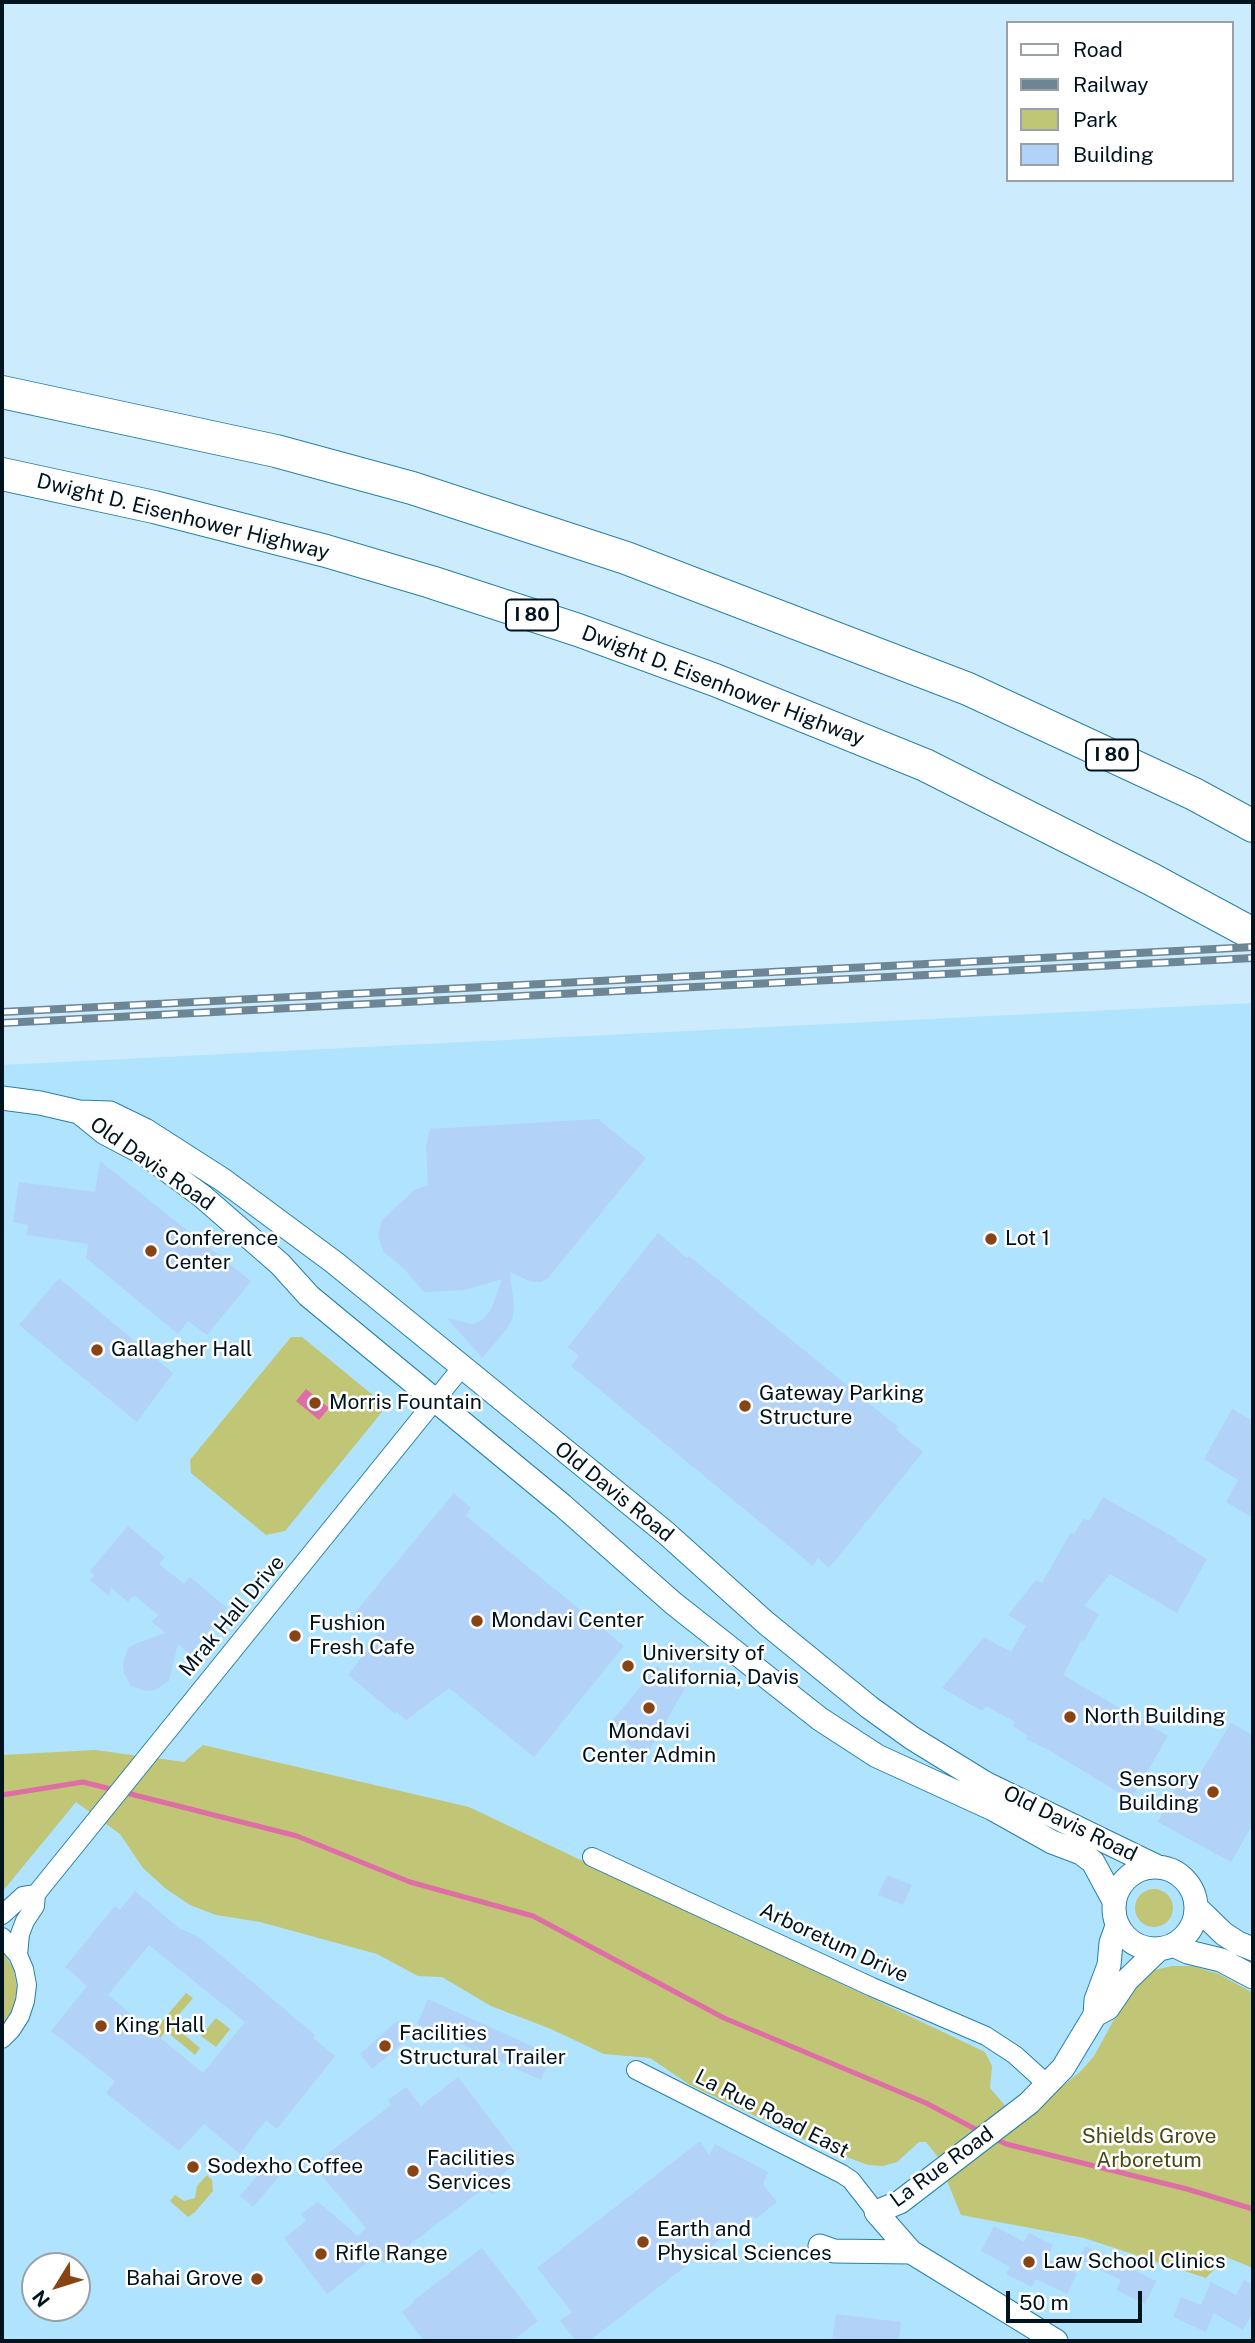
<!DOCTYPE html>
<style>
body{margin:0}
#map{position:relative;width:1255px;height:2343px;overflow:hidden;background:#ccebfc;font-family:"Public Sans",sans-serif}
canvas{display:block}
.frame{position:absolute;inset:0;border:4px solid #001420;pointer-events:none}
.legend{position:absolute;left:1006px;top:21px;width:228px;height:161px;box-sizing:border-box;background:#fff;border:2px solid #99a1a6;margin:0;padding:9px 12px;list-style:none;font-size:21px;color:#001420}
.legend li{display:flex;align-items:center;gap:14px;height:35px}
.legend b{width:35px;border:2px solid #99a1a6}
.north{position:absolute;left:21px;top:2252px;width:70px;height:70px;box-sizing:border-box;background:#fff;border:2px solid #99a1a6;border-radius:50%;rotate:232deg;font-size:19px;font-weight:700;line-height:28px;text-align:center;color:#001420}
.north::after{content:'';display:block;margin:auto;width:24px;height:32px;background:#874415;clip-path:polygon(50% 0,100% 100%,50% 72%,0 100%)}
.scale{position:absolute;left:1006px;top:2291px;width:136px;height:32px;box-sizing:border-box;border:4px solid #001420;border-top:0;padding-left:9px;font-size:21px;line-height:24px;white-space:nowrap;color:#001420;-webkit-text-stroke:5px #fff;paint-order:stroke}
</style>
<div id="map">
<canvas width="1255" height="2343"></canvas>
<div class="frame"></div>
<ul class="legend">
<li><b style="height:9px;background:#fff"></b>Road</li>
<li><b style="height:9px;background:#6c8695"></b>Railway</li>
<li><b style="height:19px;background:#c1c576"></b>Park</li>
<li><b style="height:19px;background:#b2d3f7"></b>Building</li>
</ul>
<div class="north">N</div>
<div class="scale">50 m</div>
</div>
<script>
const context = document.querySelector('canvas').getContext('2d');
context.lineJoin = 'round';
function fill(path, color) { context.fillStyle = color; context.fill(path, 'evenodd'); }
const toPath = rows => new Path2D(rows.map(r => 'M' + r).join(''));
function stroke(path, color, width, dash) { context.strokeStyle = color; context.lineWidth = width; context.lineCap = dash ? 'butt' : 'round'; context.setLineDash(dash || []); context.stroke(path); }
function label(font, color, halo, rows, align = 'center') {
  context.font = font + ' "Public Sans",sans-serif'; context.lineWidth = 5; context.setLineDash([]); context.textBaseline = 'middle'; context.strokeStyle = halo; context.fillStyle = color; for (const [text, x, y, turn = 0] of rows) {
    context.save(); context.translate(x, y); context.rotate((+turn || 0) * Math.PI / 180); context.textAlign = isNaN(turn) ? turn : align; if (halo) context.strokeText(text, 0, 0); context.fillText(text, 0, 0); context.restore();
  }
}
fill(toPath([
 [1253,1003,1253,2341,2,2341,2,1065],
 [35,2266,77,2266,77,2308,35,2308]
]), '#afe3fe');
fill(toPath([
 [291,1337,302,1337,380,1401,382,1412,285,1531,266,1535,191,1473,190,1460],
 [203,1745,469,1807,985,2052,992,2066,990,2088,1019,2122,1081,2071,1094,2056,1128,1994,1139,1981,1155,1970,1172,1966,1193,1966,1219,1974,1253,1993,1253,2268,1226,2257,1206,2278,1084,2238,961,2215,945,2176,946,2167,926,2142,919,2142,897,2162,883,2166,868,2165,820,2147,690,2085,650,2058,604,2054,551,2029,491,2006,442,1977,418,1976,377,1954,260,1922,216,1915,190,1905,165,1888,143,1868,120,1834,76,1802,2,1892,2,1755,95,1750,184,1762],
 '1135 1908a19 19 0 1 1 38 0a19 19 0 1 1-38 0Z',
 [2,1950,14,1970,17,1989,13,2008,2,2026],
 [186,1993,193,1998,171,2024,200,2048,195,2055,166,2031,160,2038,153,2032],
 [216,2018,230,2029,216,2047,201,2036],
 [207,2175,212,2180,213,2191,195,2212,188,2217,170,2201,175,2195,184,2201,195,2198,197,2186]
]), '#c1c576');
fill(toPath([
 [306,1389,329,1408,319,1420,296,1401]
]), '#df6da6');
stroke(toPath([
 [2,1795,83,1782,297,1836,410,1882,533,1916,724,2018,926,2103,981,2132],
 [993,2138,1006,2144,1187,2189,1253,2209]
]), '#df6da6', 5);
fill(toPath([
 [598,1119,646,1158,548,1278,541,1282,532,1282,510,1272,514,1307,512,1320,506,1330,482,1358,447,1318,472,1324,482,1320,491,1310,502,1279,465,1290,424,1292,403,1268,383,1251,378,1235,382,1220,414,1190,428,1185,426,1146,430,1129],
 [100,1161,251,1281,207,1335,188,1321,178,1334,86,1258,88,1244,27,1235,28,1225,13,1222,19,1182,95,1192],
 [658,1233,687,1258,689,1256,898,1427,896,1430,923,1452,829,1568,818,1558,813,1566,571,1366,579,1356,568,1347],
 [59,1278,173,1373,137,1422,19,1325],
 [1232,1409,1253,1421,1253,1518,1226,1502,1238,1480,1204,1459],
 [454,1493,471,1508,466,1516,624,1646,534,1757,449,1688,406,1720,396,1712,395,1714,348,1675,378,1636,353,1615],
 [1103,1497,1177,1539,1177,1541,1207,1559,1177,1613,1110,1574,1084,1606,1099,1614,1084,1641,1082,1639,1063,1675,1168,1736,1133,1796,1125,1791,1123,1795,1047,1749,1026,1739,1028,1736,1013,1726,1015,1722,986,1706,982,1711,942,1688,984,1637,1011,1652,1026,1626,1008,1615,1036,1580,1042,1583,1071,1532,1074,1534,1084,1518,1089,1521],
 [128,1526,165,1557,159,1564,184,1584,190,1577,227,1608,190,1654,178,1644,169,1681,155,1690,146,1691,131,1686,124,1673,123,1664,128,1648,137,1643,166,1633,152,1622,158,1615,134,1595,128,1602,111,1588,109,1596,90,1580,95,1576,90,1571],
 [658,1666,685,1688,645,1758,607,1727],
 [1231,1723,1253,1735,1253,1824,1231,1862,1158,1822,1179,1782,1190,1790],
 [887,1875,912,1885,903,1905,878,1895],
 [135,1891,179,1928,199,1937,315,2035,313,2038,335,2056,277,2129,266,2120,240,2154,204,2124,179,2151,106,2093,115,2081,51,2031,87,1986,65,1967,115,1906,120,1910],
 [149,1945,245,2022,203,2073,108,1995],
 [428,1999,552,2055,541,2080,417,2024],
 [397,2021,410,2037,372,2069,360,2054],
 [458,2077,521,2160,499,2177,505,2185,492,2195,486,2187,384,2264,377,2255,327,2294,284,2238,306,2221,301,2214,318,2202,358,2236,366,2228,313,2165,391,2105,388,2100,406,2087,421,2106],
 [700,2141,709,2155,715,2144,768,2172,763,2184,777,2202,756,2219,752,2215,589,2341,576,2341,560,2321,572,2312,537,2268],
 [270,2161,283,2172,253,2207,240,2196],
 [994,2226,1024,2242,1029,2233,1053,2245,1047,2258,1077,2274,1067,2294,1036,2279,1032,2287,1006,2274,1010,2267,981,2251],
 [1085,2246,1156,2281,1145,2304,1116,2290,1121,2280,1079,2260],
 [482,2248,538,2321,512,2341,424,2341,402,2312,414,2302,413,2301],
 [1244,2280,1253,2285,1253,2312,1243,2330,1214,2313,1206,2332,1173,2317,1181,2297,1201,2305,1211,2282,1236,2295],
 [836,2314,901,2322,899,2341,832,2341]
]), '#b2d3f7');
const minor = toPath([
 [592,1857,872,1987,986,2036,1015,2055,1047,2084],
 [2,1915,23,1896,36,1894],
 [2,1937,18,1955,24,1969,27,1985,25,2001,20,2016,11,2030,2,2039],
 [18,1955,20,1934,25,1921,35,1906,36,1894,462,1367],
 [636,2070,842,2174,851,2180,876,2212]
]);
const tertiary = toPath([
 [2,1098,40,1103,79,1112,110,1113,145,1130,223,1180,335,1263,666,1533,766,1623,869,1707,912,1738,985,1783,1156,1866],
 [79,1112,105,1133,145,1154,202,1196,280,1264,309,1296,562,1505,673,1603,820,1719,877,1756,993,1809,1052,1842,1081,1853,1093,1862,1114,1901],
 '1114 1908a41 41 0 1 1 82 0a41 41 0 1 1-82 0Z',
 [1196,1907,1224,1934,1238,1943,1253,1949],
 [1173,1945,1188,1952,1221,1960,1253,1977],
 [1095,2015,1108,2008,1127,1980,1159,1949],
 [820,2246,834,2251,911,2252],
 [1056,2341,911,2252,876,2212,900,2202,1029,2103,1063,2068,1095,2015,1096,2000,1109,1965,1111,1943,1117,1926]
]);
const motorway = toPath([
 [2,392,276,451,412,488,626,558,968,689,1194,794,1253,826],
 [2,474,154,507,326,551,431,582,578,630,715,680,925,765,1151,879,1253,934]
]);
stroke(minor, '#2880a5', 20);
stroke(tertiary, '#2880a5', 25);
stroke(motorway, '#2880a5', 34);
stroke(minor, '#fff', 18);
stroke(tertiary, '#fff', 23);
stroke(motorway, '#fff', 32);
const rail = toPath([
 [2,1012,1253,947],
 [2,1023,1253,958]
]);
stroke(rail, '#6c8695', 8);
stroke(rail, '#fff', 5, [16]);
for (const [x, y, r, color] of [
 [991,1239,7,"#874415"],
 [151,1251,7,"#874415"],
 [97,1350,7,"#874415"],
 [315,1403,7,"#874415"],
 [745,1406,7,"#874415"],
 [477,1621,7,"#874415"],
 [295,1636,7,"#874415"],
 [628,1666,7,"#874415"],
 [649,1708,7,"#874415"],
 [1070,1717,7,"#874415"],
 [1213,1792,7,"#874415"],
 [101,2026,7,"#874415"],
 [385,2046,7,"#874415"],
 [193,2167,7,"#874415"],
 [413,2171,7,"#874415"],
 [643,2242,7,"#874415"],
 [321,2254,7,"#874415"],
 [1029,2262,7,"#874415"],
 [257,2279,7,"#874415"]
]) { const dot = new Path2D(); dot.arc(x, y, r, 0, 2 * Math.PI); context.fillStyle = color; context.fill(dot); stroke(dot, '#fff', 2.5); }
for (const [x, y, w] of [
 [532,615,52],
 [1112,755,52]
]) { const box = new Path2D(); box.roundRect(x - w / 2, y - 15.5, w, 31, 5); context.fillStyle = '#fff'; context.fill(box); stroke(box, '#001420', 2); }
label('bold 19px', '#001420', null, [
 ["I 80",532,615],
 ["I 80",1112,755]
]);
label('21px', '#001420', '#fff', [
 ["Dwight D. Eisenhower Highway",183,517,14],
 ["Dwight D. Eisenhower Highway",723,686,21],
 ["Old Davis Road",152,1164,35],
 ["Old Davis Road",614,1492,39],
 ["Mrak Hall Drive",232,1616,-50],
 ["Old Davis Road",1070,1824,26],
 ["Arboretum Drive",834,1943,25],
 ["La Rue Road East",772,2114,27],
 ["La Rue Road",942,2167,-36]
]);
label('21px', '#001420', '#fff', [
 ["Conference",165,1239],
 ["Center",165,1263],
 ["Lot 1",1005,1239],
 ["Gallagher Hall",111,1350],
 ["Gateway Parking",759,1394],
 ["Structure",759,1418],
 ["Morris Fountain",329,1403],
 ["Mondavi Center",491,1621],
 ["Fushion",309,1624],
 ["Fresh Cafe",309,1648],
 ["University of",642,1654],
 ["California, Davis",642,1678],
 ["North Building",1084,1717],
 ["Mondavi",649,1732,"center"],
 ["Center Admin",649,1756,"center"],
 ["Sensory",1199,1780,"right"],
 ["Building",1199,1804,"right"],
 ["King Hall",115,2026],
 ["Facilities",399,2034],
 ["Structural Trailer",399,2058],
 ["Facilities",427,2159],
 ["Services",427,2183],
 ["Sodexho Coffee",207,2167],
 ["Earth and",657,2230],
 ["Physical Sciences",657,2254],
 ["Rifle Range",335,2254],
 ["Law School Clinics",1043,2262],
 ["Bahai Grove",243,2279,"right"]
], 'left');
label('21px', '#484913', '#fff', [
 ["Shields Grove",1149,2137],
 ["Arboretum",1149,2161]
]);
</script>
